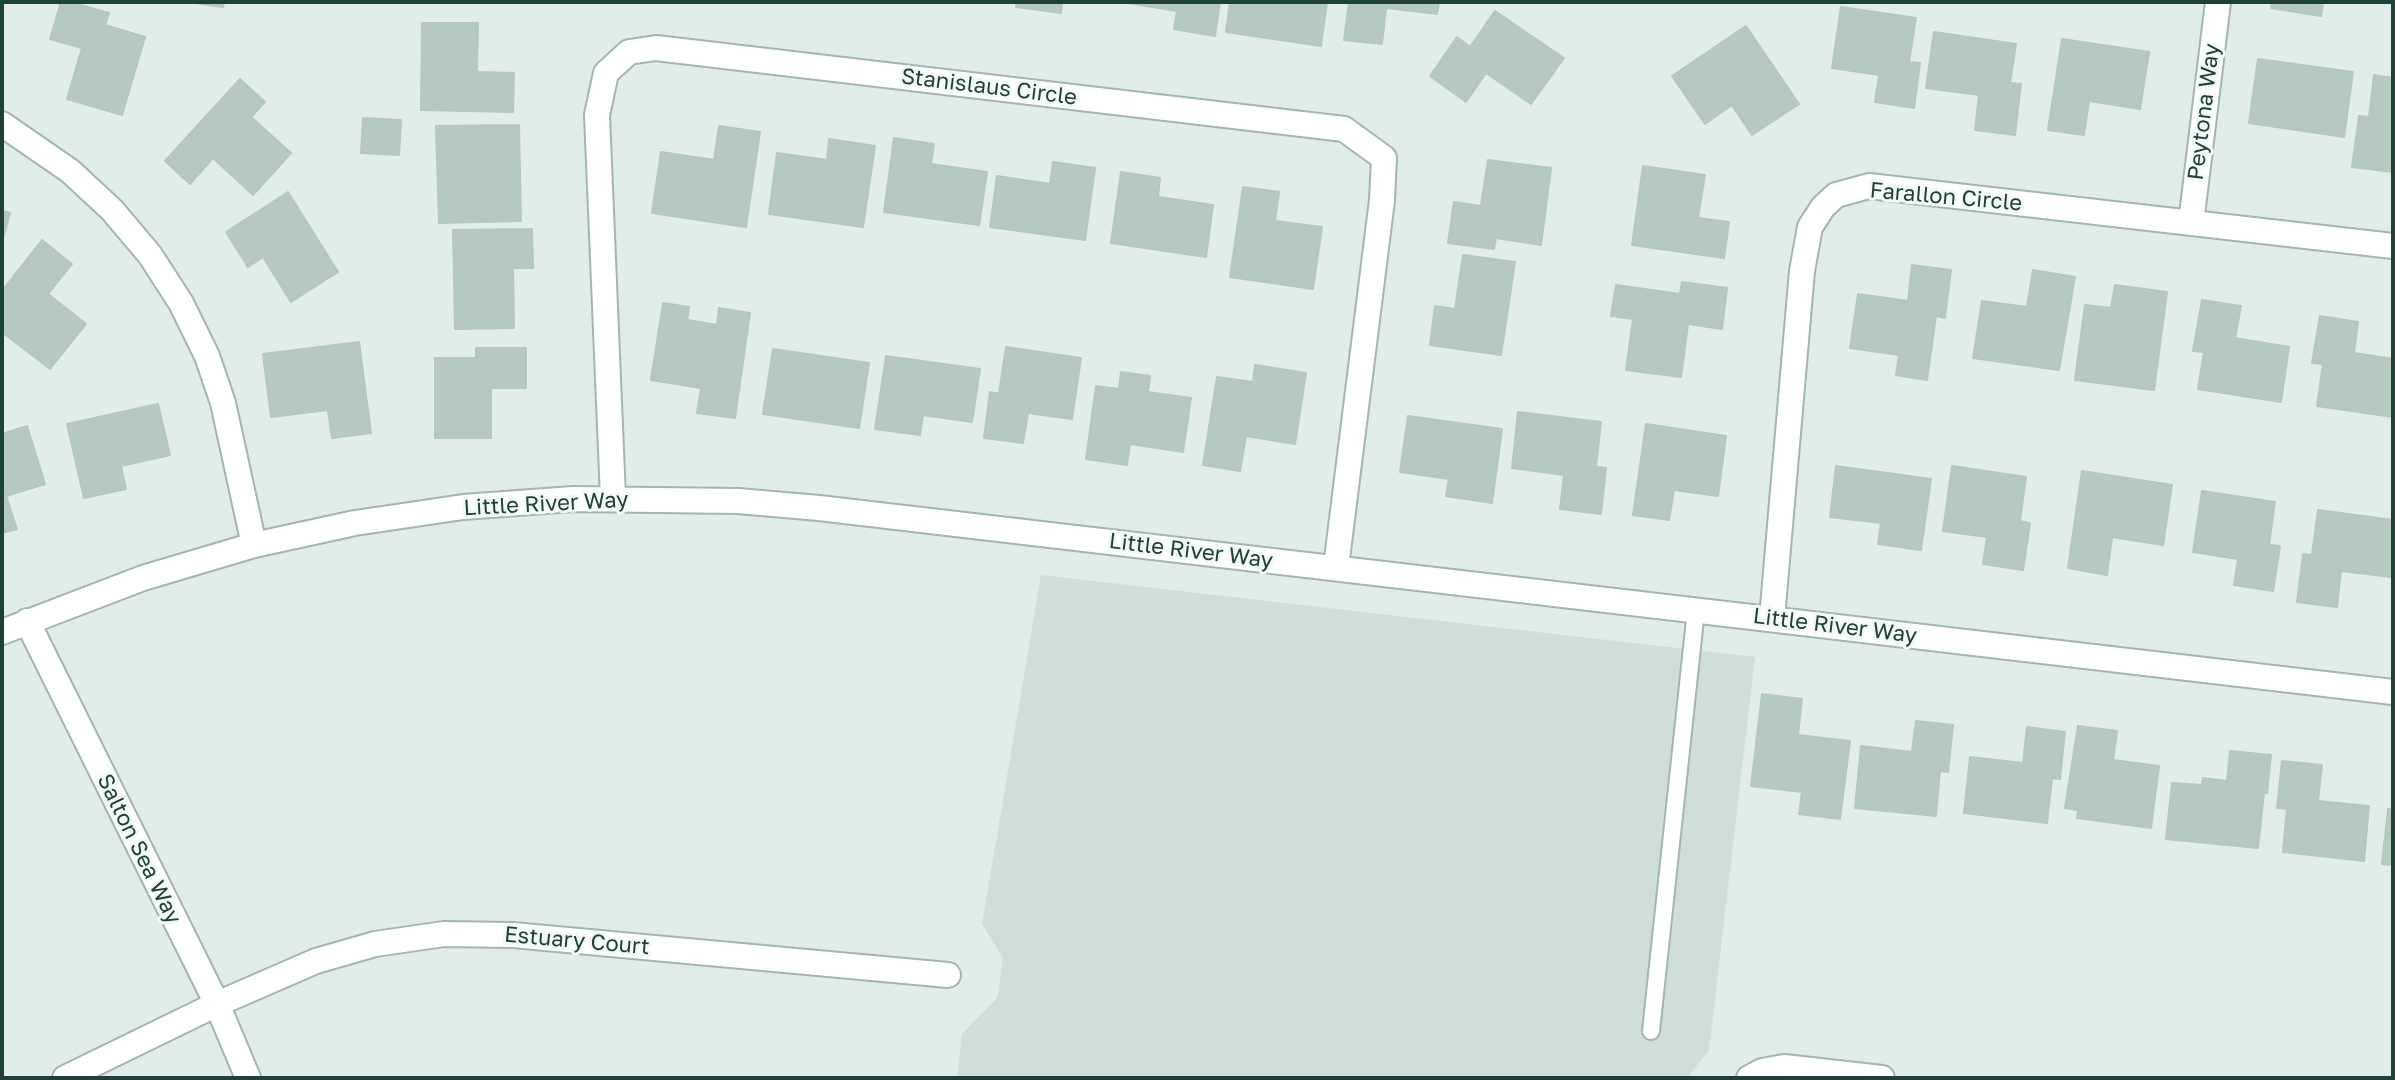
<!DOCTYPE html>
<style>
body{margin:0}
#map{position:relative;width:2395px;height:1080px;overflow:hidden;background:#e1ede8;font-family:"Golos Text",sans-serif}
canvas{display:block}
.frame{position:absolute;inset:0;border:4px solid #1f4038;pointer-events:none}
</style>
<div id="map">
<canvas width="2395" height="1080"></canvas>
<div class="frame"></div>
</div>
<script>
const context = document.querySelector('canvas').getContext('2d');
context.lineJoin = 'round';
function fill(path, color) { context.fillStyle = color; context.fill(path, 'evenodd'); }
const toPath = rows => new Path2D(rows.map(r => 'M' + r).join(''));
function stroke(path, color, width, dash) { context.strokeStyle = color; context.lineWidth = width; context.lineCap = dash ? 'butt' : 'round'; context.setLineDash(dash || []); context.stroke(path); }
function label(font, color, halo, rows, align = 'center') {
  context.font = font + ' "Golos Text",sans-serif'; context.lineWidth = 6; context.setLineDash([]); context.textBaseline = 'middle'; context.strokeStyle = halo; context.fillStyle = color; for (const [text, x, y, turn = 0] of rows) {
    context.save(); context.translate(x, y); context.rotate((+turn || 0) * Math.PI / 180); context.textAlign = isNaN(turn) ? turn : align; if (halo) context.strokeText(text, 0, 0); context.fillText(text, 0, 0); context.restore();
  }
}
fill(toPath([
 [1041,575,1755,657,1709,1050,1687,1078,957,1078,962,1034,998,997,1003,958,982,924]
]), '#cfded7');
const building = toPath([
 [61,2,70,2,109,13,105,25,145,37,122,115,67,99,82,48,50,39,61,2],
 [189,2,224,2,223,7,189,2],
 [1017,2,1062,2,1061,13,1016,7,1017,2],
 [1122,2,1220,2,1215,36,1174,29,1177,11,1122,2],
 [1230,2,1327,2,1321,46,1226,32,1230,2],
 [1349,2,1439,2,1437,14,1386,8,1382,44,1344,40,1349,2],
 [2272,2,2323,2,2321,16,2271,8,2272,2],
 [1841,7,1916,18,1909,62,1920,63,1914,108,1875,102,1879,75,1832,68,1841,7],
 [1495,11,1564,58,1531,104,1486,73,1466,102,1430,76,1457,37,1470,47,1495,11],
 [422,23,478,23,477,72,514,73,513,112,421,110,422,23],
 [1746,26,1799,104,1752,135,1732,105,1705,124,1672,76,1746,26],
 [1934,32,2016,44,2010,83,2021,84,2015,135,1975,130,1979,95,1926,88,1934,32],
 [2062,39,2149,52,2140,109,2089,101,2084,135,2048,130,2062,39],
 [2258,59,2353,72,2344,137,2249,123,2258,59],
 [2374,75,2393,78,2393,172,2352,167,2359,116,2369,117,2374,75],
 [240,79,265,102,251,117,291,153,253,195,213,158,190,184,165,161,240,79],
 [363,118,401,120,399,155,361,153,363,118],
 [519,125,521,221,439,223,436,126,519,125],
 [719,126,760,132,746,227,652,213,661,152,714,160,719,126],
 [894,138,934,144,931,164,987,172,979,225,884,212,894,138],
 [829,139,875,146,863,227,769,214,777,153,827,160,829,139],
 [1488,160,1551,168,1541,245,1496,238,1494,249,1448,243,1454,202,1481,206,1488,160],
 [1053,162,1095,168,1085,240,990,227,997,176,1050,184,1053,162],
 [1643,166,1705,175,1698,218,1729,222,1724,258,1632,245,1643,166],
 [1121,172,1160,178,1158,197,1213,205,1206,257,1111,243,1121,172],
 [1243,187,1279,192,1275,221,1322,227,1313,289,1230,277,1243,187],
 [288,192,338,272,291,302,263,257,248,267,226,232,288,192],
 [2,211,10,213,2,242,2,211],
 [532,229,533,268,513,268,514,328,455,329,453,230,532,229],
 [42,240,72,264,48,294,86,324,50,369,2,332,2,291,42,240],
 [1463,255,1515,262,1501,355,1430,345,1435,306,1455,309,1463,255],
 [1912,265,1951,270,1945,318,1936,316,1927,380,1896,375,1899,355,1850,348,1858,294,1908,301,1912,265],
 [2033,270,2075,277,2059,370,1973,358,1982,301,2027,307,2033,270],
 [1682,282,1727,288,1722,329,1688,324,1681,377,1626,370,1633,319,1611,316,1616,285,1680,294,1682,282],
 [2115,285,2167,292,2154,390,2075,380,2085,305,2111,308,2115,285],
 [2202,300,2241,306,2235,338,2289,347,2281,402,2198,389,2204,352,2193,351,2202,300],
 [663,303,689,307,687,320,717,325,719,308,750,313,735,418,697,413,701,388,651,380,663,303],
 [2320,316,2358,322,2354,353,2393,359,2393,417,2317,406,2323,364,2312,363,2320,316],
 [359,342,371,433,332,438,328,410,271,417,263,354,359,342],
 [1006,347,1081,358,1072,419,1028,413,1023,443,984,438,990,392,999,394,1006,347],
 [476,348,526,348,526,388,491,388,491,438,435,438,435,358,476,358,476,348],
 [773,349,869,363,859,428,763,414,773,349],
 [886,356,980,369,972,422,923,415,920,435,875,429,886,356],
 [1255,365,1306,373,1295,444,1246,436,1240,471,1203,465,1217,377,1253,382,1255,365],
 [1121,372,1150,376,1148,392,1191,398,1183,452,1130,444,1127,465,1086,459,1096,386,1119,389,1121,372],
 [158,404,170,455,121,466,126,489,84,498,67,424,158,404],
 [1518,412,1601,422,1596,467,1606,468,1601,514,1560,509,1564,475,1512,468,1518,412],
 [1408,416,1502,429,1492,503,1446,496,1449,479,1400,472,1408,416],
 [1646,424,1726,436,1718,496,1674,490,1669,520,1633,515,1646,424],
 [27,426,45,484,6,496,17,529,2,533,2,434,27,426],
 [1836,466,1931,479,1921,550,1878,544,1881,523,1830,517,1836,466],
 [1952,466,2026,477,2020,521,2030,523,2023,570,1983,564,1987,537,1943,531,1952,466],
 [2082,471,2172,485,2163,545,2112,537,2107,575,2068,568,2082,471],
 [2202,491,2275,502,2269,545,2280,546,2273,591,2234,585,2238,559,2193,552,2202,491],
 [2318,510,2393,520,2392,577,2341,571,2337,607,2297,602,2303,554,2312,555,2318,510],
 [1762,694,1802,699,1798,735,1850,741,1840,819,1799,814,1802,792,1751,786,1762,694],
 [1916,721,1953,725,1948,772,1940,771,1936,816,1855,808,1861,746,1912,752,1916,721],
 [2078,726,2117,731,2113,760,2159,766,2151,828,2077,818,2078,810,2065,808,2078,726],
 [2027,727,2065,732,2060,779,2052,778,2047,823,1964,813,1970,757,2023,763,2027,727],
 [2230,751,2271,755,2267,793,2264,793,2258,848,2166,839,2172,783,2202,785,2203,778,2227,781,2230,751],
 [2282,761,2322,765,2318,801,2369,806,2364,861,2283,852,2287,809,2277,808,2282,761],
 [2388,809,2393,810,2393,865,2382,864,2388,809]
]);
fill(building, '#b6c9c1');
stroke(building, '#b3c8bf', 2);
const service = toPath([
 [1651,1031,1696,610]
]);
const minor = toPath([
 [2,124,70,171,112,210,150,255,181,303,207,356,223,403,254,545],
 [2191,223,2218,2],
 [613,498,597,115,606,73,629,52,656,48,1344,129,1384,158,1382,200,1336,567],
 [1772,618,1802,271,1810,227,1823,207,1836,195,1869,186,2393,246],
 [27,621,217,1004,248,1078],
 [2,632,143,578,254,545,355,523,463,507,573,499,738,501,819,508,2393,692],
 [65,1078,217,1004,316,961,375,944,444,934,513,935,948,975],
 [1749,1078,1762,1071,1784,1067,1882,1078]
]);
stroke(service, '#a3b6b0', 20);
stroke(minor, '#a3b6b0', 28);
stroke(service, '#fff', 16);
stroke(minor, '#fff', 24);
label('22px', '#1f4038', '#f2f9f6', [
 ["Stanislaus Circle",989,87,7],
 ["Peytona Way",2204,112,-83],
 ["Farallon Circle",1946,197,5],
 ["Little River Way",546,504,-3],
 ["Little River Way",1191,551,7],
 ["Little River Way",1835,626,7],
 ["Salton Sea Way",139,849,64],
 ["Estuary Court",577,941,5]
]);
</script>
